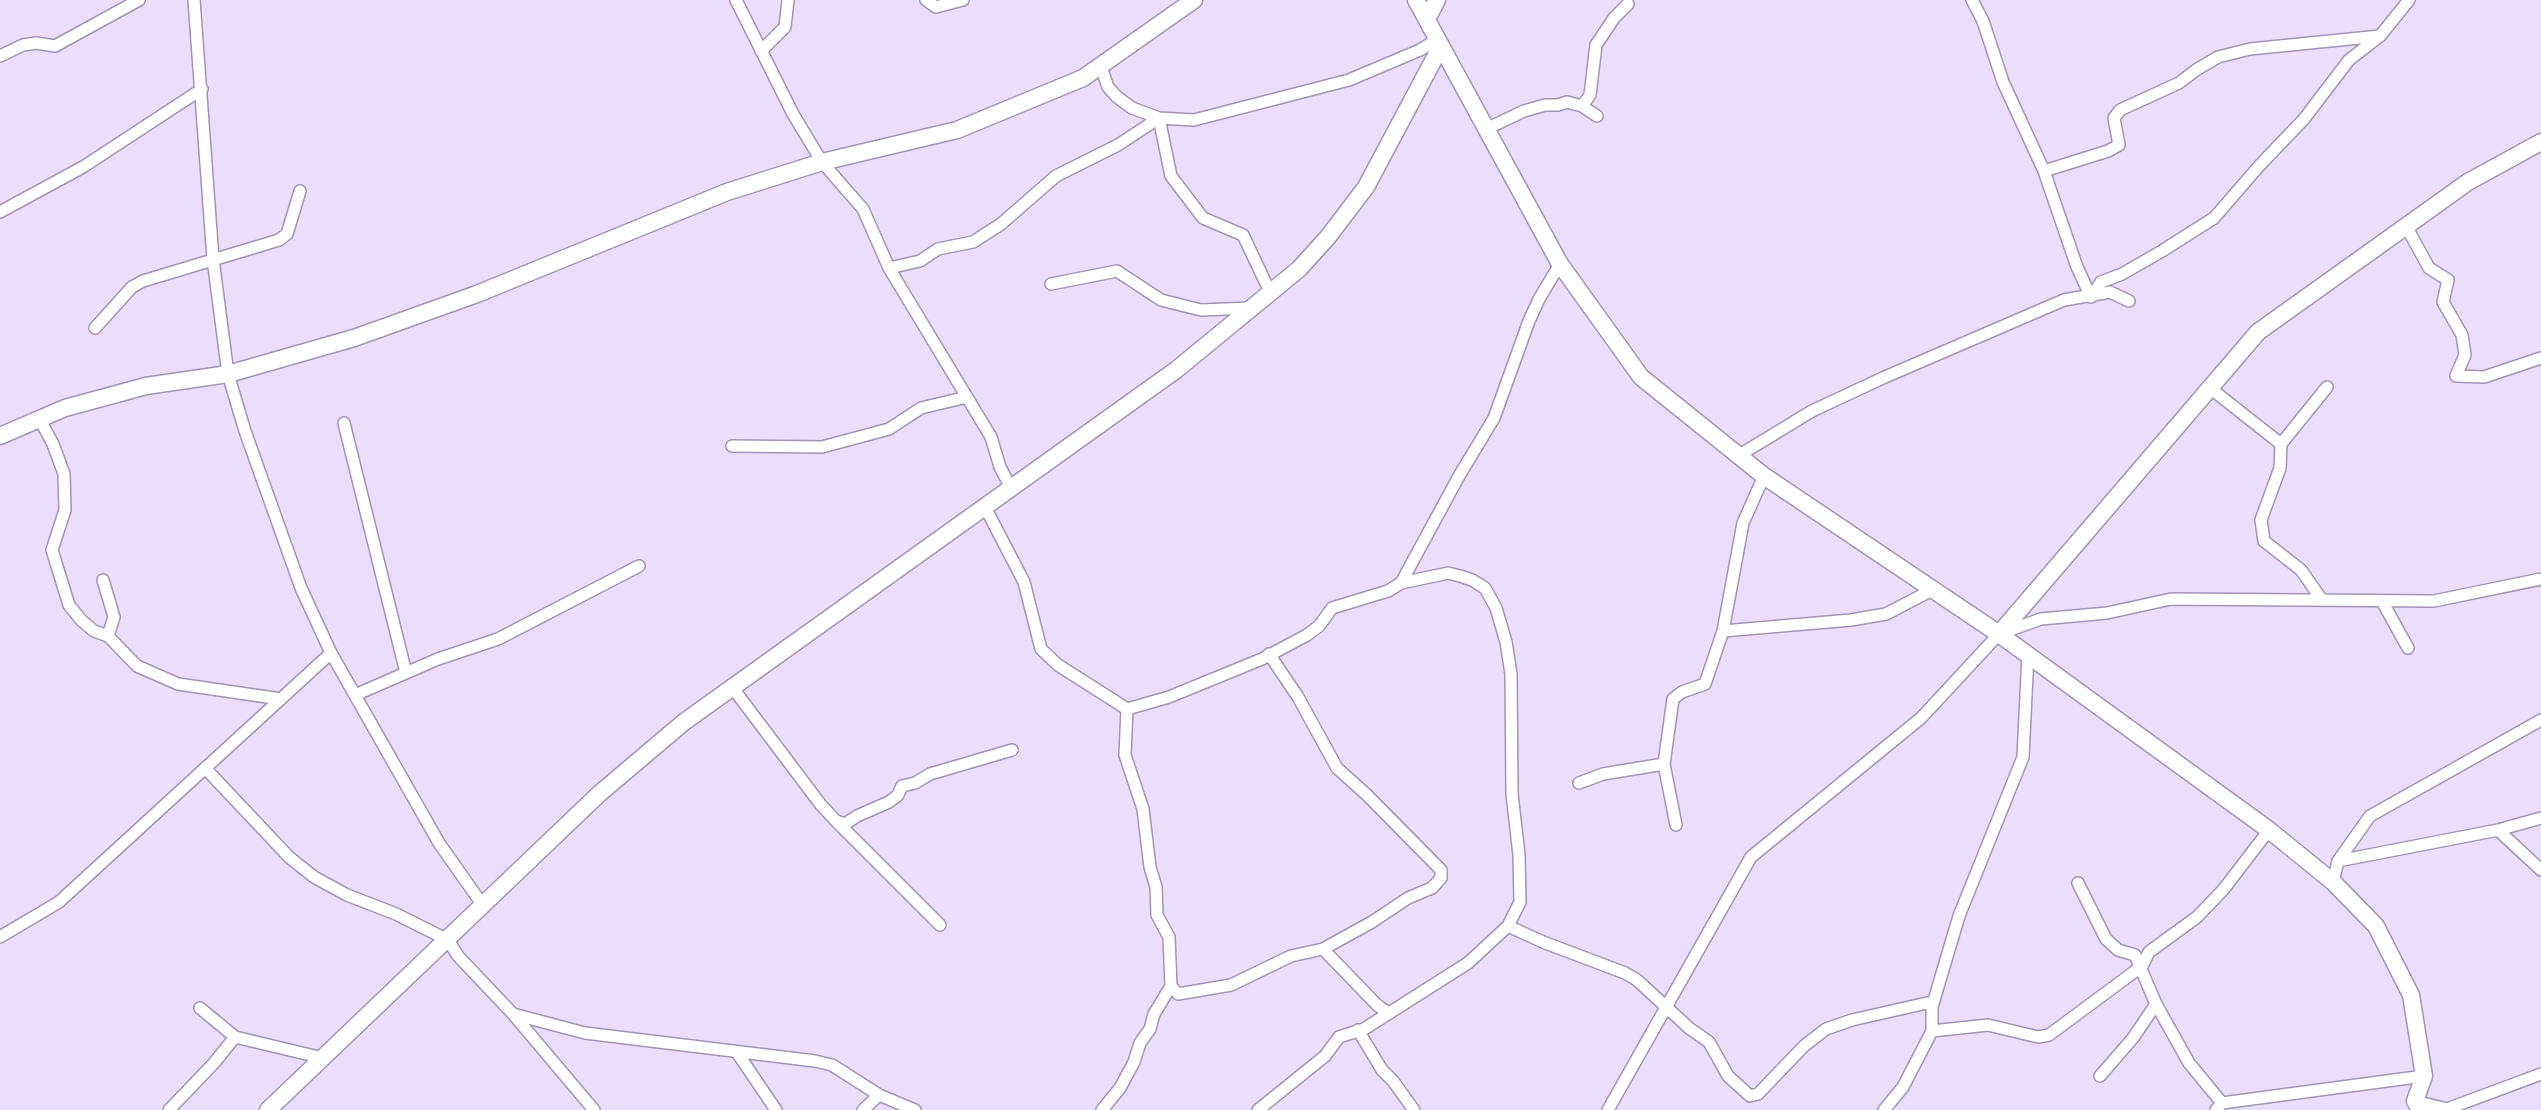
<!DOCTYPE html>
<style>
body{margin:0}
canvas{display:block;background:#eadefc}
</style>
<canvas width="2541" height="1110"></canvas>
<script>
const context = document.querySelector('canvas').getContext('2d');
context.lineJoin = 'round';
const toPath = rows => new Path2D(rows.map(r => 'M' + r).join(''));
function stroke(path, color, width, dash) { context.strokeStyle = color; context.lineWidth = width; context.lineCap = dash ? 'butt' : 'round'; context.setLineDash(dash || []); context.stroke(path); }
const street = toPath([
 [194,0,213,259,228,374,245,431,301,588,331,653,439,843,482,904],
 [736,0,793,114,822,162,863,209,889,268,991,437,1000,467,1011,488],
 [926,0,936,7,963,0],
 [1972,0,1983,21,2003,82,2044,171],
 [761,51,785,27,788,0],
 [0,56,23,45,36,43,55,46,139,0],
 [1101,67,1108,87,1117,97,1132,108,1159,118,1194,120,1349,80,1420,50,1438,39],
 [1582,106,1590,95,1596,45,1614,18,1628,4],
 [1486,129,1524,111,1545,105,1558,105,1567,102,1582,106,1597,116],
 [0,212,83,167,202,89],
 [2406,226,2429,268,2448,280,2443,302,2462,335,2465,355,2456,376,2484,377,2541,358],
 [889,268,920,261,938,249,973,242,1001,224,1056,176,1118,145,1159,118,1171,176,1203,218,1243,235,1270,292],
 [1051,284,1117,271,1161,300,1201,310,1251,308],
 [2091,297,2077,267,2044,171,2108,151,2119,145,2114,118,2120,110,2179,83,2196,70,2218,57,2250,49,2380,36],
 [2091,297,2101,282,2122,274,2162,251,2214,218,2260,165,2304,119,2349,60,2380,36,2409,0],
 [95,328,132,287,143,281,279,240,287,234,300,191],
 [2210,388,2281,444],
 [39,418,53,444,64,474,65,510,52,550,69,605,81,620,94,631,108,636,137,666,178,684,281,699],
 [344,423,406,673],
 [732,446,822,447,889,429,921,408,967,397],
 [1738,456,1812,411,1885,377,2064,300,2110,292,2129,301],
 [985,507,1024,582,1041,649,1058,665,1127,709],
 [103,580,114,617,108,636],
 [1401,583,1459,476,1494,418,1529,321,1539,299,1560,264],
 [2322,600,2301,570,2264,541,2261,520,2280,468,2281,444,2327,387],
 [2382,601,2408,648],
 [1723,631,1851,620,1886,614,1934,589],
 [1269,654,1298,697,1337,768,1367,795,1441,870,1441,878,1432,888,1408,898,1372,922,1323,949],
 [732,687,821,805,836,821,845,824,857,816,889,802,898,795,902,786,915,783,930,774,1012,750],
 [355,695,438,659,498,639,639,566],
 [1664,764,1673,699,1682,692,1705,684,1723,631,1743,523,1764,476],
 [205,768,289,857,314,877,347,895,396,914,448,940,458,956,513,1014,594,1110],
 [1579,783,1603,774,1664,764,1676,825],
 [836,821,940,925],
 [2498,830,2541,870],
 [2338,861,2498,830,2541,818],
 [2333,882,2338,861,2370,816,2541,720],
 [2078,883,2106,939,2118,950,2135,955,2156,1004,2189,1063,2222,1103,2216,1110],
 [0,937,59,902,331,653],
 [1171,986,1169,937,1157,915,1156,887,1150,867,1143,809,1125,755,1127,709,1169,697,1262,659,1307,635,1319,626,1332,608,1388,591,1401,583,1439,575,1448,573,1460,576,1472,580,1485,588,1496,608,1506,642,1511,674,1512,794,1519,855,1520,902,1508,926],
 [200,1008,235,1037,323,1058],
 [513,1014,585,1033,815,1061,832,1065,879,1095,915,1110],
 [1358,1030,1382,1070,1393,1081,1414,1110],
 [1932,1031,1988,1025,2038,1037,2049,1035,2142,966,2149,952,2197,917,2223,890,2269,830],
 [738,1054,776,1110],
 [2100,1076,2133,1038,2156,1004],
 [2415,1101,2447,1109,2541,1074],
 [2222,1103,2424,1076],
 [169,1110,214,1063,235,1037],
 [863,1110,879,1095],
 [1102,1110,1120,1088,1134,1062,1140,1043,1150,1029,1154,1014,1171,986,1178,994,1231,985,1291,956,1323,949,1377,1005,1388,1013],
 [1258,1110,1325,1056,1339,1037,1364,1029,1468,963,1508,926,1543,942,1625,973,1637,980,1689,1028,1709,1042,1728,1076,1750,1096,1758,1094,1804,1046,1826,1029,1852,1020,1927,1003,1932,1007],
 [1608,1110,1751,857,1921,718,1999,634,2041,619,2107,613,2171,599,2434,601,2541,579],
 [1884,1110,1903,1087,1932,1031,1932,1007,1959,916,2023,757,2028,654]
]);
const secondary = toPath([
 [1416,0,1560,264,1641,377,1764,476,1999,634,2269,830,2333,882,2376,926,2411,995,2424,1076,2415,1101,2420,1110],
 [1427,19,1437,0],
 [0,436,65,408,146,386,228,374,354,338,477,294,727,192,822,162,957,130,1083,78,1194,0],
 [1999,634,2258,332,2468,182,2541,142],
 [268,1110,599,794,684,722,1176,370,1299,269,1328,237,1366,187,1441,46]
]);
stroke(street, '#a294b6', 14);
stroke(secondary, '#a294b6', 19);
stroke(street, '#fff', 11);
stroke(secondary, '#fff', 16);
</script>
